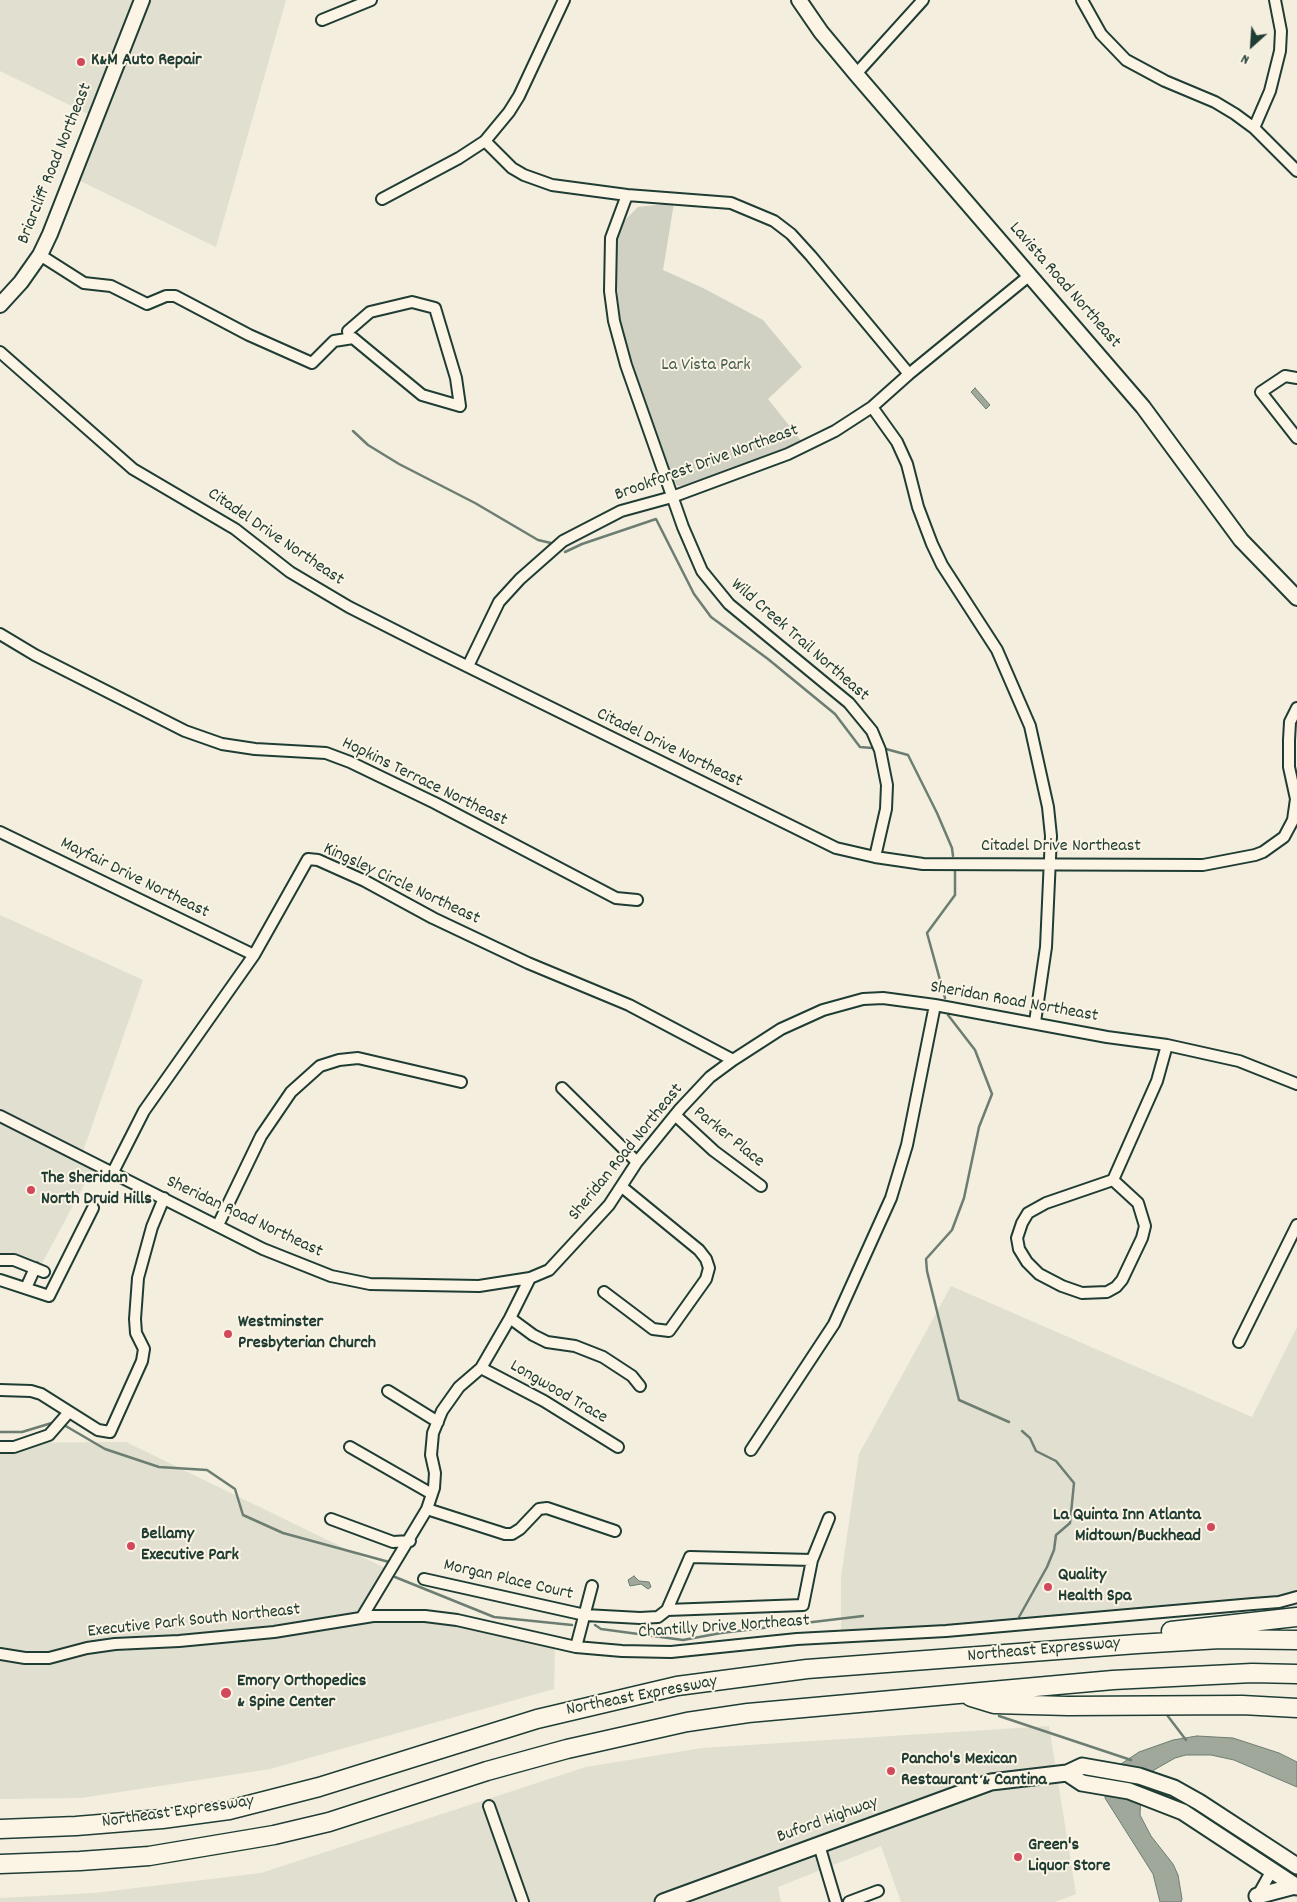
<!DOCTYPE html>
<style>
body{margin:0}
#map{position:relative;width:1297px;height:1902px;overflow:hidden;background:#f3eede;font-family:Dekko,sans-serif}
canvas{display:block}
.north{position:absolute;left:1227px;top:20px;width:50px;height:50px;-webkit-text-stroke:4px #fcf5e5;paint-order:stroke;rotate:206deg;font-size:14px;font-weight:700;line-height:20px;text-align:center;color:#1f3d34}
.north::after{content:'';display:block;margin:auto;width:18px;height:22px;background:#1f3d34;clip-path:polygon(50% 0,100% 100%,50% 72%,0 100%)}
</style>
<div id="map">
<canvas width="1297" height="1902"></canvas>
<div class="north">N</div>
</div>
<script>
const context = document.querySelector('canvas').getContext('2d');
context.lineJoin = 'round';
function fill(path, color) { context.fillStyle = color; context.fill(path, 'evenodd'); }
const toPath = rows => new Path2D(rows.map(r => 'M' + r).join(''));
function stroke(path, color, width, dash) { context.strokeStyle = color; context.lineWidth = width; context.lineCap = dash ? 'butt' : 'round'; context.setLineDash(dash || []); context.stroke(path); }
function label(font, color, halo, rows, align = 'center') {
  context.font = font + ' Dekko,sans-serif'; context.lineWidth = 4; context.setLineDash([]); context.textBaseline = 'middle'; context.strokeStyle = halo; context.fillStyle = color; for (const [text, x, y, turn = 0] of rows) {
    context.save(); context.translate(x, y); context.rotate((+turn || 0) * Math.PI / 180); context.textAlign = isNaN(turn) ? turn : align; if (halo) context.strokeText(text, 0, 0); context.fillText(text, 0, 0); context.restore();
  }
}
fill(toPath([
 [0,0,286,0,216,247,72,177,94,117,0,71],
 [0,915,143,980,81,1157,95,1165,40,1267,0,1266],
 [951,1286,1252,1417,1297,1327,1297,1608,1006,1622,841,1638,841,1577,859,1454],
 [126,1442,389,1570,357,1621,452,1618,555,1641,554,1689,270,1769,81,1798,0,1799,0,1443],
 [1049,1726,1076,1894,1055,1902,901,1902,881,1846,778,1887,781,1902,0,1902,0,1898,94,1893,261,1873,586,1767,702,1748]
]), '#e1dfd0');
fill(toPath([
 [674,203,663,270,703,288,763,320,802,367,768,399,803,443,683,486,677,486,675,482,658,445,652,420,626,351,622,336,614,259,618,232,625,220,638,207]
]), '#d0d1c2');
const water = toPath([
 [975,388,990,405,986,409,971,392,975,388],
 [634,1576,639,1581,649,1582,651,1587,648,1589,641,1584,630,1586,628,1580,634,1576],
 [1197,1736,1233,1738,1279,1753,1297,1762,1297,1787,1234,1760,1211,1755,1186,1755,1175,1758,1154,1770,1141,1791,1140,1815,1151,1836,1173,1864,1178,1875,1182,1899,1181,1902,1160,1902,1153,1874,1105,1798,1106,1786,1118,1766,1139,1752,1173,1740,1197,1736]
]);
fill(water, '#a0a89b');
stroke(water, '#6c7d72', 1);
stroke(toPath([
 [353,431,368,445,399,464,475,503,538,540,551,543],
 [565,552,582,544,656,519,694,594,711,617,768,659,835,714,860,747,872,748],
 [886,749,908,755,937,813,952,848,953,856],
 [945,998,927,933,955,895,955,869],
 [948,1015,975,1050,992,1094,979,1127,964,1198,952,1230,926,1259,927,1271,959,1400,1009,1422],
 [64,1425,105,1449,159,1467,207,1470,235,1489,243,1515,283,1533,389,1562],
 [0,1432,22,1432,55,1422],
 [395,1577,494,1617,572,1625],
 [1019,1617,1047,1567,1054,1550,1056,1535,1070,1523,1074,1483,1056,1461,1036,1451,1030,1438,1022,1431],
 [595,1625,601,1629,683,1640,721,1633,863,1616],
 [1167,1715,1186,1740],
 [999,1716,1131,1760]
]), '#6c7d72', 2.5);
const street = toPath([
 [1082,0,1101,34,1126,60,1165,81,1215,102,1235,114,1254,128,1297,171],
 [322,20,371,0],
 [856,74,923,0],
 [1254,128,1270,91,1280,51,1281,31,1275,0],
 [485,141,512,168,524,175,552,185,627,195,731,203,774,221,791,234,811,256,909,374],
 [627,195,611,238,610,291,614,321,626,365,683,527,702,571,729,604,849,703,872,731,880,750,887,785,886,809,875,857],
 [382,199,459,158,485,141,509,112,519,96,564,0],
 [40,255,84,283,111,286,147,304,166,296,175,296,249,335,312,363,334,341,353,338,422,395,460,406,456,378,435,308,412,302,370,312,348,331,349,338],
 [0,352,133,469,235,529,290,572,349,607,430,648,836,848,875,857,923,864,1203,865,1255,855,1263,852,1284,837,1293,820,1296,799,1289,767,1289,740,1290,722,1297,708],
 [1297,378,1285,376,1261,392,1297,438],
 [872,407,897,442,907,464,918,507,932,544,942,565,997,650,1030,726,1048,807,1051,836,1046,947,1035,1022],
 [0,634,35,655,185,731,222,744,255,749,326,753,350,762,435,803,616,898,637,900],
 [468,666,499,602,520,579,563,541,621,511,672,497,788,454,835,431,872,407,909,374,1030,275],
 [0,832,254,955],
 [562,1088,637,1162],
 [675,1115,714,1151,761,1186],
 [0,1116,263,1249,331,1276,370,1284,479,1286,530,1278,549,1270,609,1205,637,1162,680,1109,710,1077,733,1060,781,1029,823,1010,863,999,883,998,935,1005,1107,1037,1167,1045,1239,1061,1297,1084],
 [113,1172,144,1111,254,955,308,859,318,860,365,881,433,918,528,963,629,1005,733,1060],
 [1113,1180,1138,1203,1145,1226,1142,1238,1122,1280,1116,1287,1107,1292,1082,1293,1062,1286,1039,1274,1027,1262,1019,1249,1017,1238,1022,1223,1028,1213,1046,1203,1113,1180],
 [1113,1180,1157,1081,1167,1045],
 [218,1225,261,1136,291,1092,320,1066,339,1060,358,1058,461,1082],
 [0,1260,14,1260,44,1272],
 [0,1280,49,1296,93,1208],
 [26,1288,35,1268],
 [604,1292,653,1329,669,1331,706,1279,709,1268,706,1259,699,1250,622,1187],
 [510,1318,533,1335,547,1342,575,1346,603,1357,632,1376,640,1386],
 [1239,1342,1297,1225],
 [481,1368,544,1401,618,1447],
 [0,1390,31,1391,41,1394,98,1430,110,1432,142,1361,144,1349,136,1333,135,1319,138,1278,152,1227,164,1198],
 [388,1391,438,1422],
 [0,1447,14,1447,49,1435,69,1412],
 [350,1447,432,1494],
 [751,1450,834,1324,891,1198,907,1145,935,1005],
 [427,1509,505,1534,512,1534,520,1529,539,1509,547,1508,615,1531],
 [331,1519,393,1542,410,1541],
 [424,1579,585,1615,640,1618,658,1617,667,1610,690,1557,812,1560],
 [667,1610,803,1605,812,1560,829,1518],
 [362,1617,427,1509,434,1488,435,1473,431,1455,433,1433,442,1411,459,1387,481,1368,510,1318,530,1278],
 [576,1647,592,1586],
 [0,1654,25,1658,49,1658,87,1648,115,1644,179,1641,274,1632,373,1616,425,1616,457,1620,576,1647,622,1651,671,1652,797,1639,946,1631,1253,1604,1279,1602,1297,1597],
 [489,1806,523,1902],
 [819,1845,836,1902],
 [1257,1897,1271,1872],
 [849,1902,878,1891]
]);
const secondary = toPath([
 [799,0,821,32,856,74,1143,407,1241,540,1297,598],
 [0,305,21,282,40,255,50,234,142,0]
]);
const primary = toPath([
 [1067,1773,1082,1783,1129,1791,1183,1812,1297,1887],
 [1257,1896,1295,1886],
 [663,1902,991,1782,1067,1773,1082,1766,1139,1776,1174,1788,1199,1802,1297,1866]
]);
const highway = toPath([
 [1171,1631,1297,1617],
 [971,1697,994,1704,1068,1706,1242,1705,1297,1708],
 [0,1829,76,1826,162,1819,229,1810,319,1787,537,1719,677,1686,807,1669,1137,1644,1220,1639,1297,1640],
 [0,1864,80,1861,149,1856,274,1835,329,1822,487,1771,567,1749,687,1722,748,1713,1113,1680,1252,1673,1297,1674]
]);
stroke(street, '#1f3d34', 14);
stroke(secondary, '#1f3d34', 18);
stroke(primary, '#1f3d34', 19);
stroke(highway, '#1f3d34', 21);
stroke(street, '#fcf5e5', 10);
stroke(secondary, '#fcf5e5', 14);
stroke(primary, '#fcf5e5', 15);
stroke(highway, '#fcf5e5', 18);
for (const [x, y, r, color] of [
 [81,62,5,"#d1495b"],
 [31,1190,5,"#d1495b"],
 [228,1334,5,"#d1495b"],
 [1211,1527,5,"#d1495b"],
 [131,1546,5,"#d1495b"],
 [1048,1587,5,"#d1495b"],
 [226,1693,6,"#d1495b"],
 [891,1771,5,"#d1495b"],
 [1018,1857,5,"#d1495b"]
]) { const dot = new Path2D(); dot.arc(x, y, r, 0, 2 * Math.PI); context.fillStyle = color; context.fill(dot); stroke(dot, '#fcf5e5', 2); }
label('bold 18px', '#1f3d34', '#fcf5e5', [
 ["K&M Auto Repair",91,62],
 ["The Sheridan",41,1180],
 ["North Druid Hills",41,1201],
 ["Westminster",238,1324],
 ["Presbyterian Church",238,1345],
 ["La Quinta Inn Atlanta",1201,1517,"right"],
 ["Midtown/Buckhead",1201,1538,"right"],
 ["Bellamy",141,1536],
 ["Executive Park",141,1557],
 ["Quality",1058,1577],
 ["Health Spa",1058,1598],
 ["Emory Orthopedics",237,1683],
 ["& Spine Center",237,1704],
 ["Pancho's Mexican",901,1761],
 ["Restaurant & Cantina",901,1782],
 ["Green's",1028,1847],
 ["Liquor Store",1028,1868]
], 'left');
label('18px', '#1f3d34', '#fcf5e5', [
 ["Briarcliff Road Northeast",56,164,-68],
 ["Lavista Road Northeast",1064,286,49],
 ["Brookforest Drive Northeast",707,464,-20],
 ["Citadel Drive Northeast",275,538,34],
 ["Wild Creek Trail Northeast",799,641,41],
 ["Citadel Drive Northeast",669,749,26],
 ["Hopkins Terrace Northeast",424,783,26],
 ["Citadel Drive Northeast",1061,848],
 ["Mayfair Drive Northeast",134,879,26],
 ["Kingsley Circle Northeast",401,885,25],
 ["Sheridan Road Northeast",1014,1003,10],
 ["Parker Place",728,1138,39],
 ["Sheridan Road Northeast",627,1153,-51],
 ["Sheridan Road Northeast",244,1218,25],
 ["Longwood Trace",558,1393,30],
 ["Morgan Place Court",508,1581,13],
 ["Executive Park South Northeast",194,1622,-6],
 ["Chantilly Drive Northeast",724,1628,-4],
 ["Northeast Expressway",1044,1651,-5],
 ["Northeast Expressway",642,1697,-11],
 ["Northeast Expressway",178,1813,-8],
 ["Buford Highway",828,1821,-20]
]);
label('18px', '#425b50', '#fcf5e5', [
 ["La Vista Park",706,367]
]);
</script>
